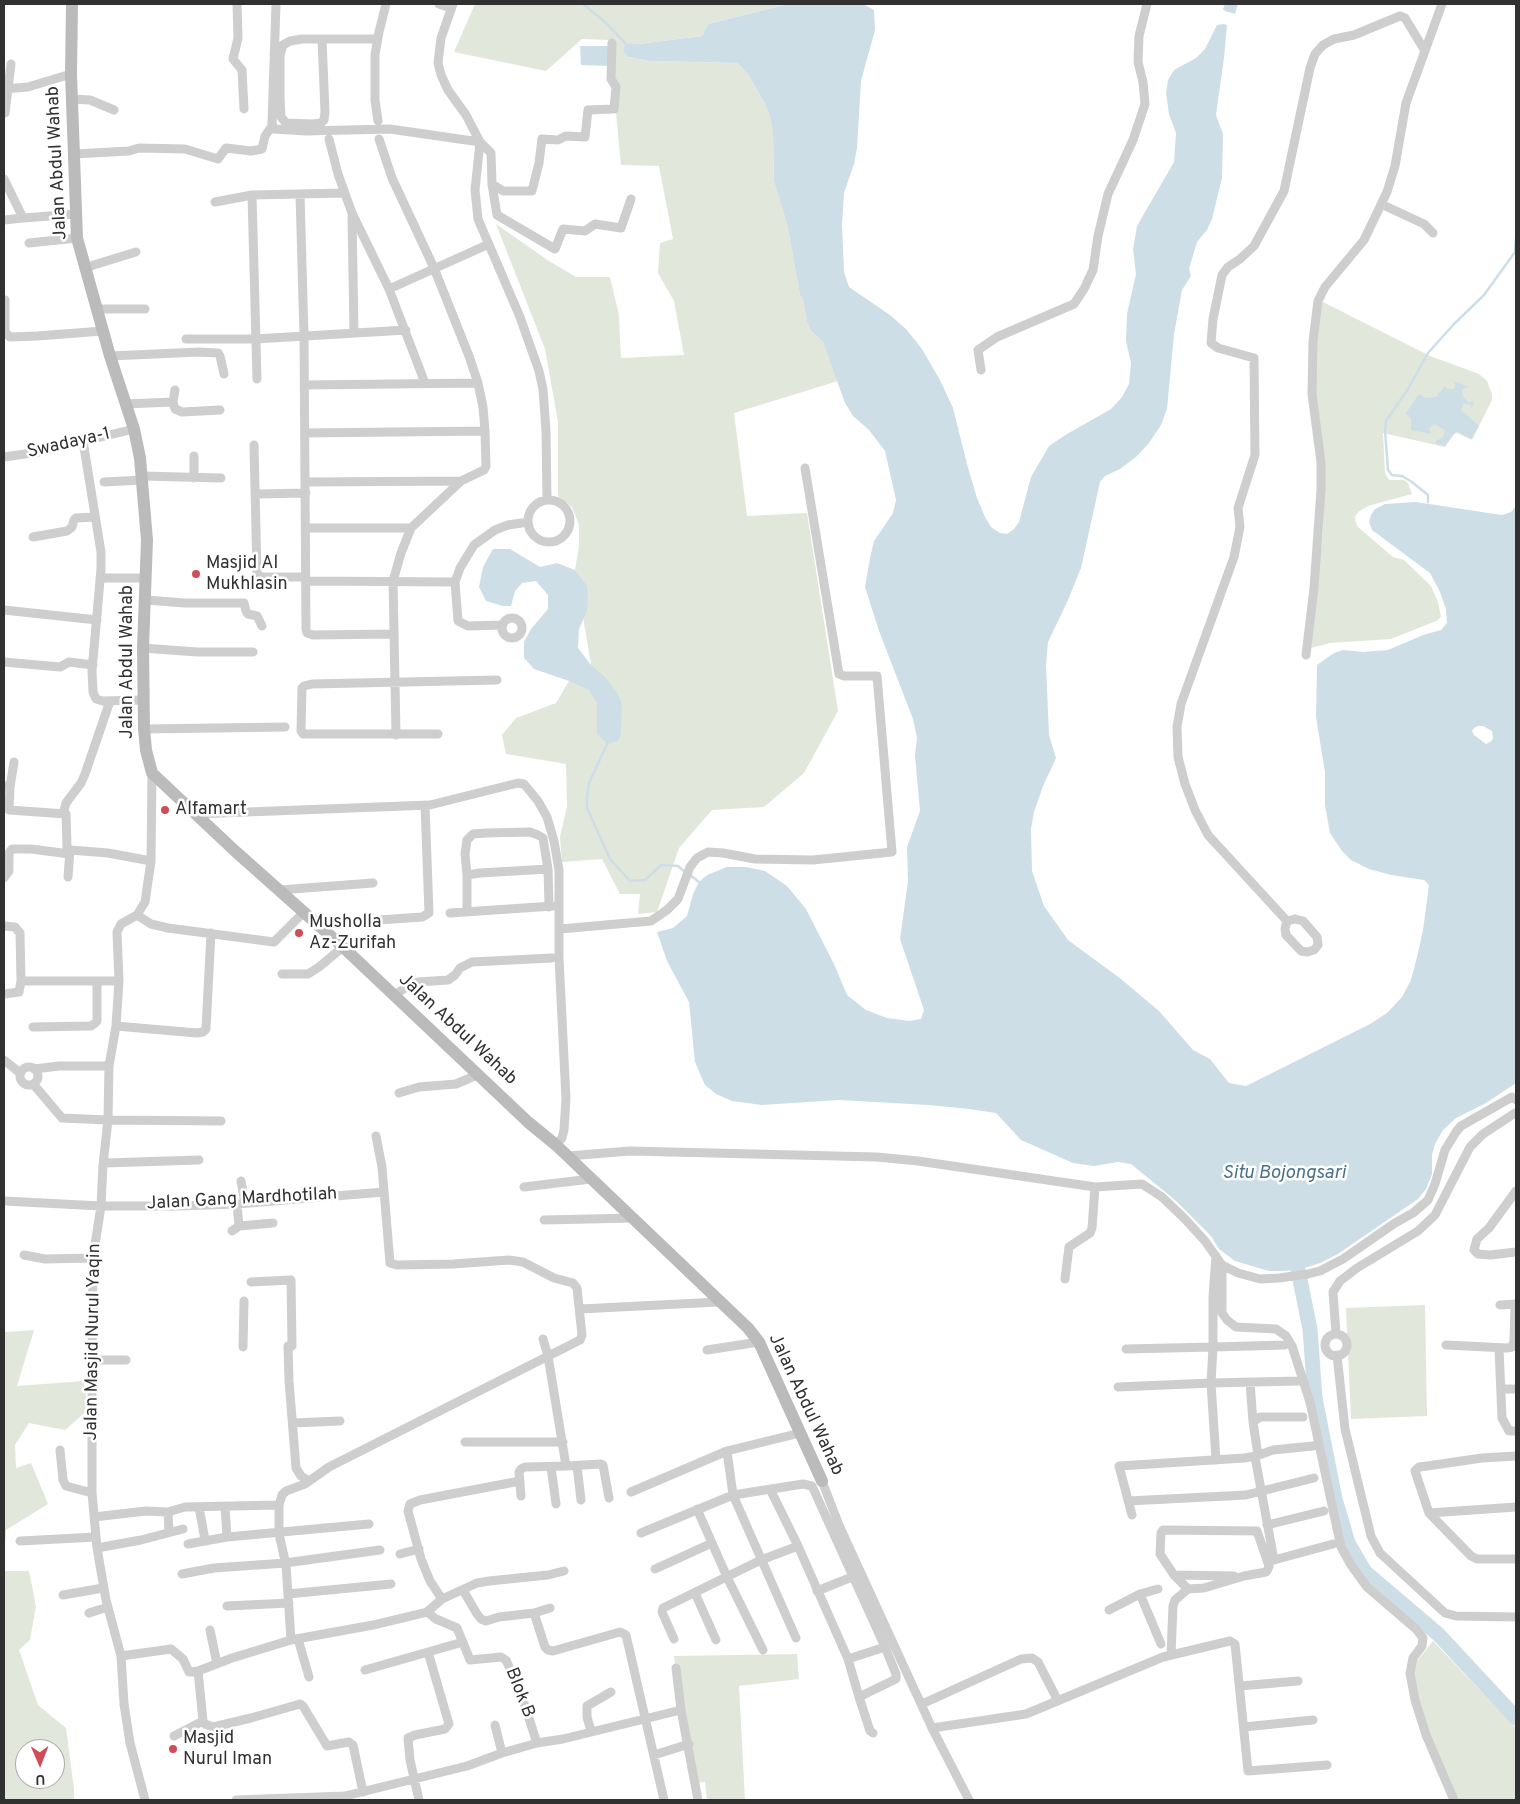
<!DOCTYPE html>
<style>
body{margin:0}
#map{position:relative;width:1520px;height:1804px;overflow:hidden;background:#fff;font-family:Overpass,sans-serif}
canvas{display:block}
.frame{position:absolute;inset:0;border:5px solid #313131;pointer-events:none}
.north{position:absolute;left:15px;top:1739px;width:50px;height:50px;box-sizing:border-box;background:#fff;border:1px solid #adadad;border-radius:50%;rotate:179deg;font-size:14px;font-weight:700;line-height:20px;text-align:center;color:#313131}
.north::after{content:'';display:block;margin:auto;width:18px;height:22px;background:#d04c59;clip-path:polygon(50% 0,100% 100%,50% 72%,0 100%)}
</style>
<div id="map">
<canvas width="1520" height="1804"></canvas>
<div class="frame"></div>
<div class="north">U</div>
</div>
<script>
const context = document.querySelector('canvas').getContext('2d');
context.lineJoin = 'round';
function fill(path, color) { context.fillStyle = color; context.fill(path, 'evenodd'); }
const toPath = rows => new Path2D(rows.map(r => 'M' + r).join(''));
function stroke(path, color, width, dash) { context.strokeStyle = color; context.lineWidth = width; context.lineCap = dash ? 'butt' : 'round'; context.setLineDash(dash || []); context.stroke(path); }
function label(font, color, halo, rows, align = 'center') {
  context.font = font + ' Overpass,sans-serif'; context.lineWidth = 5; context.setLineDash([]); context.textBaseline = 'middle'; context.strokeStyle = halo; context.fillStyle = color; for (const [text, x, y, turn = 0] of rows) {
    context.save(); context.translate(x, y); context.rotate((+turn || 0) * Math.PI / 180); context.textAlign = isNaN(turn) ? turn : align; if (halo) context.strokeText(text, 0, 0); context.fillText(text, 0, 0); context.restore();
  }
}
fill(toPath([
 [475,4,788,4,708,24,702,36,639,44,629,43,624,53,628,57,650,61,737,63,748,74,764,102,770,116,773,133,774,182,787,224,800,295,803,299,807,322,811,331,823,342,838,381,734,413,747,516,807,513,838,711,804,773,764,807,712,810,679,848,657,912,638,914,640,894,620,894,602,859,562,862,560,837,567,806,566,764,506,754,502,735,516,718,556,703,569,681,591,664,575,570,579,546,579,525,572,507,558,496,558,422,545,349,496,224,549,261,576,277,610,277,619,315,621,358,684,355,674,301,658,273,660,243,673,239,659,166,621,165,609,40,582,39,546,71,454,52],
 [1321,301,1430,356,1479,374,1487,381,1492,394,1492,400,1472,440,1457,433,1454,434,1445,447,1383,433,1385,473,1387,477,1390,480,1404,480,1408,483,1412,494,1368,506,1358,512,1355,517,1356,523,1358,527,1393,557,1404,560,1431,586,1438,602,1441,617,1436,621,1391,639,1330,643,1311,648,1323,529,1325,459,1318,424,1315,393,1314,352],
 [1425,1305,1427,1416,1351,1419,1346,1308],
 [34,1330,17,1386,84,1381,88,1410,65,1430,29,1423,15,1445,16,1468,31,1463,48,1504,6,1530,4,1565,4,1332],
 [4,1571,29,1571,36,1606,30,1640,19,1650,38,1705,66,1728,74,1789,74,1800,4,1800],
 [25,1749,55,1749,55,1779,25,1779],
 [1433,1641,1516,1728,1516,1800,1458,1800,1427,1729,1415,1689,1414,1672,1417,1661],
 [797,1654,799,1679,739,1686,745,1800,707,1800,705,1782,693,1783,674,1656]
]), '#e2e7dc');
fill(toPath([
 [788,4,863,4,874,10,875,30,861,81,857,148,854,164,844,193,842,225,844,272,849,287,890,315,906,329,922,349,940,380,953,408,967,464,977,498,985,517,991,527,1000,533,1007,534,1014,529,1019,522,1031,477,1049,446,1067,434,1111,409,1122,397,1129,384,1131,363,1126,341,1127,314,1136,274,1133,249,1137,226,1174,162,1176,133,1169,114,1166,93,1168,80,1174,70,1196,58,1205,49,1217,25,1224,24,1227,25,1224,58,1216,115,1223,134,1222,178,1212,219,1207,230,1197,242,1189,269,1191,276,1182,290,1174,334,1167,409,1161,425,1149,443,1136,457,1120,469,1105,476,1100,482,1081,568,1068,600,1048,642,1046,665,1049,735,1056,758,1043,786,1034,812,1031,829,1032,871,1044,906,1068,940,1121,979,1159,1011,1193,1050,1210,1059,1229,1083,1246,1086,1370,1024,1387,1013,1402,997,1411,980,1417,957,1423,930,1429,885,1424,880,1391,875,1369,869,1351,860,1342,851,1330,833,1325,805,1325,772,1316,717,1317,665,1334,653,1343,650,1363,652,1388,650,1423,635,1441,630,1447,623,1446,609,1440,592,1430,573,1372,530,1369,522,1371,515,1375,509,1385,504,1400,503,1416,502,1502,515,1511,512,1516,506,1516,1083,1486,1103,1456,1118,1443,1130,1435,1144,1432,1155,1432,1174,1426,1189,1418,1199,1338,1254,1320,1263,1298,1270,1283,1271,1269,1271,1235,1261,1219,1249,1211,1236,1175,1200,1131,1164,1118,1162,1094,1166,1073,1163,1021,1140,996,1113,969,1109,928,1105,839,1100,762,1105,732,1101,716,1094,705,1085,695,1062,689,1002,667,961,657,932,673,928,687,916,693,894,699,882,707,875,727,867,746,867,765,871,787,886,806,909,834,964,847,995,866,1010,887,1018,909,1021,921,1019,924,1010,900,939,908,881,907,847,920,811,915,755,917,738,913,719,879,631,865,587,870,558,874,541,893,513,896,500,885,451,869,430,853,416,845,403,823,342,811,331,807,322,803,299,800,295,787,224,774,182,773,133,770,116,764,102,748,74,737,63,650,61,628,57,624,53,624,46,629,43,639,44,702,36,708,24],
 [1478,726,1483,726,1492,731,1493,739,1490,742,1486,744,1474,735,1472,731,1474,728],
 [1225,4,1238,4,1235,14,1225,11,1223,9],
 [580,46,609,46,609,66,581,65],
 [1453,381,1469,387,1463,389,1462,395,1468,402,1474,401,1472,408,1470,405,1463,404,1461,410,1479,426,1471,439,1456,431,1445,446,1436,444,1436,441,1443,437,1445,430,1434,424,1429,429,1431,434,1411,430,1411,419,1406,413,1419,394,1426,398,1436,397,1445,386,1447,389,1454,389,1455,384],
 [493,549,510,549,540,567,557,563,575,570,587,586,588,600,587,611,579,629,578,648,591,665,606,678,618,694,622,705,621,734,618,741,608,744,597,734,597,703,589,690,569,681,534,669,524,658,524,642,531,629,548,609,548,595,536,581,522,583,515,591,511,606,503,606,486,601,479,587,483,567]
]), '#cedee7');
stroke(toPath([
 [583,4,606,23,626,44],
 [1428,502,1428,495,1412,482,1402,476,1392,475,1388,470,1385,431,1386,421,1408,389,1428,353,1454,324,1484,295,1515,252,1516,238],
 [608,742,589,783,587,797,587,808,610,859,630,881,645,880,661,865,678,866,685,872],
 [690,875,699,882]
]), '#cedee7', 2.5);
stroke(toPath([
 [1298,1270,1310,1329,1315,1398,1335,1499,1348,1543,1365,1572,1439,1635,1516,1718]
]), '#cedee7', 15);
stroke(toPath([
 [237,4,238,38,233,59,242,70,244,109],
 [276,4,272,123,274,129,306,131,390,129,480,142,491,153,492,184,503,191,532,191,539,163,542,139,558,140,566,136,585,137,588,110,614,109,616,87,611,79,612,43],
 [439,4,451,8],
 [453,4,441,38,438,63,441,75,448,90,466,115,480,142,475,190,478,219,520,317,539,371,543,389,546,431,547,500],
 [322,39,325,112,324,120,321,123,313,124,286,123,281,117,280,97,280,55,283,45,290,41,302,39,377,39],
 [4,89,28,87,71,74],
 [72,99,90,100,114,110],
 [5,113,11,64],
 [378,121,375,100,375,55,379,32,386,4],
 [329,139,338,174,352,213,389,289,489,244],
 [74,154,129,151,139,148,185,149,218,159,226,148,251,151,262,149,265,136,272,126],
 [4,179,23,218,76,214],
 [492,184,497,215,555,249,563,229,585,231,595,224,621,228,631,199],
 [300,194,304,336,306,629,307,633,313,635,394,634],
 [215,202,252,195],
 [1381,204,1424,224,1433,233],
 [352,216,354,333],
 [4,220,23,218],
 [29,243,77,238],
 [84,268,136,252],
 [389,289,425,383],
 [5,300,5,332,10,337,37,336,103,331],
 [97,309,145,309],
 [186,339,255,339,406,330],
 [110,356,199,352,218,353,220,356,224,374],
 [981,370,978,350,997,337,1074,304,1084,289,1093,270,1098,236,1108,194,1133,140,1145,104,1143,82,1138,62,1139,36,1147,4],
 [257,379,252,195,344,193],
 [305,385,478,383,469,356,434,268,392,178,379,139],
 [173,402,175,390],
 [125,404,173,402,175,409,182,412,220,410],
 [305,433,485,431],
 [83,441,101,552,101,569,92,671,93,692,96,699,103,701,143,700],
 [254,445,257,574,262,577,306,577],
 [194,456,194,478],
 [4,457,39,452,134,429],
 [142,476,221,478],
 [104,482,142,480],
 [306,482,461,481],
 [256,494,306,493],
 '528 521a21 21 0 1 1 42 0a21 21 0 1 1-42 0Z',
 [306,528,411,528],
 [33,537,67,531,72,527,74,520,76,518,95,517],
 [100,578,146,578],
 [307,581,455,582,460,568,474,545,495,530,508,525,528,522],
 [455,582,458,621,468,626,503,625],
 [146,600,185,603,244,603,246,611,248,614,257,616,262,626],
 [4,610,97,620],
 '502 628a10 10 0 1 1 20 0a10 10 0 1 1-20 0Z',
 [143,648,197,652,253,652],
 [1306,655,1314,588,1321,490,1321,462,1312,394,1313,341,1318,301,1325,287,1364,240,1387,192,1395,166,1406,103,1442,4],
 [4,662,60,667,69,662,93,665],
 [144,729,285,727],
 [438,734,303,734,301,731,302,688,304,686,312,684,497,680],
 [396,735,393,581,401,553,411,528,461,481,484,470,486,466,485,431,483,407,478,383],
 [4,786,10,787,9,810,66,814,67,847,70,850,108,853,151,861],
 [10,787,14,762],
 [63,814,66,803,81,783,85,774,110,701],
 [195,814,430,805,518,783,524,784,538,801,547,817,554,841,559,870,559,958,566,1099,564,1130,562,1138,556,1145],
 [467,875,465,854,467,840,473,834,486,833,530,832,538,835,543,838,548,869],
 [68,877,70,850],
 [4,878,9,871,9,853,12,849,31,849,70,854],
 [279,890,373,883],
 [467,912,467,875,480,873,548,869,549,907],
 [450,913,553,906],
 [137,915,151,924,168,928,274,942,303,913],
 [1295,919,1303,921,1317,937,1318,945,1314,950,1307,952,1301,951,1286,935,1285,929,1287,921,1295,919],
 [1287,921,1208,835,1195,810,1185,784,1178,757,1177,727,1181,704,1234,557,1240,527,1238,508,1255,455,1254,358,1218,348,1211,343,1213,319,1222,275,1228,267,1240,259,1254,246,1284,191,1310,68,1315,54,1323,45,1334,39,1354,35,1400,16,1405,18,1425,51],
 [315,922,336,923,422,917,429,913,425,805],
 [4,926,15,927,20,933,21,981],
 [560,929,651,921,667,910,678,899,690,867,697,858,708,852,723,853,755,859,813,860,892,852,877,676,844,676,839,674,805,468],
 [282,974,308,974,319,967,343,947],
 [4,994,19,992,21,981,119,981],
 [394,995,407,987,418,982,448,980,455,975,460,968,472,962,552,958],
 [116,1026,197,1033,203,1032,206,1029,211,933],
 [33,1027,91,1026,94,1024,97,1021,97,981],
 [4,1060,20,1073],
 '20 1076a9 9 0 1 1 18 0a9 9 0 1 1-18 0Z',
 [34,1069,59,1066,109,1066],
 [34,1085,62,1118,108,1120,221,1121],
 [399,1093,419,1087,456,1084,477,1075],
 [568,1156,630,1151,877,1157,918,1161,1095,1187,1142,1184,1162,1197,1185,1219,1205,1241,1222,1265,1238,1273,1260,1279,1279,1278,1308,1274,1320,1271,1343,1259,1395,1223,1413,1213,1428,1200,1435,1184,1445,1150,1456,1132,1461,1126,1512,1097,1516,1100],
 [104,1163,199,1160],
 [241,1181,245,1203],
 [524,1187,591,1179],
 [1516,1191,1489,1228,1477,1239,1474,1250,1478,1254,1490,1255,1516,1252],
 [4,1201,101,1206,177,1206,237,1204,384,1192],
 [544,1220,633,1218],
 [239,1226,273,1223],
 [232,1231,239,1226,237,1204],
 [24,1255,45,1259,93,1258],
 [1222,1265,1222,1313,1227,1320,1236,1327,1276,1329,1286,1336,1292,1346,1310,1402,1341,1547,1351,1565,1367,1587,1416,1629,1423,1638,1422,1646,1413,1658,1410,1673,1415,1700,1426,1735,1454,1800],
 [1065,1279,1069,1247,1090,1233,1092,1228,1095,1187],
 [251,1282,291,1280,292,1346],
 [1500,1305,1516,1304],
 [580,1309,719,1302],
 [1336,1334,1333,1292,1340,1281,1357,1268,1418,1231,1435,1215,1470,1147,1483,1134,1515,1113],
 '1325 1345a11 11 0 1 1 22 0a11 11 0 1 1-22 0Z',
 [1446,1345,1507,1348,1512,1347,1514,1341,1515,1304],
 [288,1346,289,1381,296,1468,301,1476,309,1481],
 [243,1347,244,1301],
 [1499,1348,1502,1418,1509,1431,1516,1431],
 [1126,1349,1213,1347,1213,1297,1216,1256],
 [707,1350,759,1342],
 [1337,1355,1345,1429,1371,1536,1380,1553,1445,1613,1456,1616,1516,1617],
 [92,1360,126,1360],
 [1250,1382,1253,1422],
 [1118,1387,1211,1383,1213,1347,1285,1345],
 [1501,1389,1516,1389],
 [293,1423,340,1421],
 [465,1442,563,1442],
 [60,1450,63,1480,66,1486,92,1493],
 [727,1451,733,1495,796,1638],
 [1258,1455,1253,1422,1260,1417,1303,1417],
 [1516,1456,1482,1458,1427,1466,1419,1467,1415,1471,1429,1513,1471,1556,1477,1559,1516,1559],
 [1255,1457,1274,1560,1333,1544],
 [1216,1460,1211,1383,1299,1381],
 [566,1466,601,1464,603,1465,609,1498],
 [577,1466,581,1500],
 [551,1467,556,1504],
 [822,1481,839,1525,932,1728,969,1800],
 [770,1489,798,1546,848,1659,885,1647],
 [631,1492,727,1451,800,1433],
 [521,1496,519,1472,521,1469,525,1467,566,1466,548,1356,543,1339],
 [1128,1501,1246,1495,1314,1478],
 [199,1507,205,1540],
 [225,1507,227,1537],
 [697,1509,727,1577,763,1650],
 [168,1512,169,1532],
 [1429,1513,1516,1507],
 [1132,1515,1119,1466,1244,1458,1256,1456,1273,1450,1313,1446],
 [94,1517,146,1511,168,1512,185,1507,279,1505],
 [1267,1525,1324,1511],
 [641,1533,733,1495,803,1484,812,1486,885,1647,896,1674,896,1679,859,1697,848,1659],
 [20,1541,96,1537],
 [188,1544,227,1537,369,1524],
 [97,1548,141,1540,183,1529],
 [400,1554,419,1549],
 [655,1569,712,1543],
 [182,1574,214,1568,285,1563,380,1550],
 [1174,1575,1234,1576],
 [463,1590,477,1614,481,1619,486,1621,499,1617,534,1613,550,1608],
 [817,1591,852,1577],
 [695,1593,716,1640],
 [288,1594,391,1584],
 [1140,1594,1161,1644],
 [63,1595,103,1588],
 [442,1599,430,1581,421,1559,408,1511,410,1504,420,1500,520,1481],
 [227,1606,289,1603],
 [1109,1610,1140,1594,1158,1589],
 [427,1612,436,1619,457,1628,470,1660,501,1657,506,1660,522,1697,537,1743],
 [89,1613,108,1607],
 [534,1613,545,1647,548,1650,553,1651,620,1632,626,1635,664,1800],
 [210,1630,217,1664],
 [298,1639,309,1677],
 [674,1639,662,1612,663,1608,761,1560,798,1546],
 [291,1640,286,1565,279,1534,279,1505,282,1495,286,1491,305,1484,329,1467,580,1340,582,1335,577,1288,573,1283,554,1278,523,1262,509,1260,453,1264,397,1265,390,1263,382,1167,376,1136],
 [1171,1655,1173,1606,1175,1600,1188,1589,1204,1588,1244,1576,1266,1572,1268,1569,1269,1566,1257,1531,1163,1530,1161,1533,1160,1554,1174,1575,1188,1589],
 [121,1656,171,1649,183,1659,189,1672,198,1671,232,1658,291,1640,373,1625,427,1612,442,1599,477,1583,489,1581,548,1575,564,1571],
 [676,1668,681,1710,698,1800],
 [365,1670,463,1642],
 [198,1671,203,1721,205,1724,213,1727,251,1718,300,1704,303,1706,327,1746,349,1742,353,1745,363,1792],
 [1240,1686,1298,1681],
 [859,1697,870,1731,873,1733],
 [922,1704,1021,1659,1032,1658,1038,1662,1058,1701],
 [495,1725,502,1753],
 [1244,1727,1313,1720],
 [932,1728,1026,1714,1163,1657,1230,1641,1235,1644,1248,1771,1327,1765],
 [591,1731,587,1717,587,1706,611,1692],
 [174,1736,203,1721],
 [654,1755,689,1744],
 [145,1800,130,1743,124,1704,121,1656,106,1600,97,1548,92,1493,92,1360,93,1258,101,1206,103,1165,108,1120,109,1066,116,1026,119,981,117,932,121,924,137,915,145,902,151,861,152,773],
 [236,1800,345,1796,467,1766,502,1753,537,1743,563,1739,681,1710],
 [419,1800,410,1760,408,1738,415,1735,445,1729,449,1724,428,1652]
]), '#cecece', 9);
stroke(toPath([
 [72,4,71,74,77,238,110,356,134,429,140,458,147,540,143,648,144,729,146,750,152,773,235,851,343,947,528,1122,556,1145,748,1328,759,1342,822,1481]
]), '#bbb', 12);
for (const [x, y, r, color] of [
 [196,574,5,"#d04c59"],
 [165,810,5,"#d04c59"],
 [299,933,5,"#d04c59"],
 [173,1749,5,"#d04c59"]
]) { const dot = new Path2D(); dot.arc(x, y, r, 0, 2 * Math.PI); context.fillStyle = color; context.fill(dot); stroke(dot, '#fff', 2); }
label('18px', '#313131', '#fff', [
 ["Jalan Abdul Wahab",58,163,-93],
 ["Swadaya-1",69,444,-13],
 ["Jalan Abdul Wahab",128,662,-90],
 ["Jalan Abdul Wahab",457,1030,43],
 ["Jalan Gang Mardhotilah",242,1200,-3],
 ["Jalan Masjid Nurul Yaqin",94,1342,-89],
 ["Jalan Abdul Wahab",805,1405,65],
 ["Blok B",519,1693,69]
]);
label('18px', '#313131', '#fff', [
 ["Masjid Al",206,564],
 ["Mukhlasin",206,585],
 ["Alfamart",175,810],
 ["Musholla",309,923],
 ["Az-Zurifah",309,944],
 ["Masjid",183,1739],
 ["Nurul Iman",183,1760]
], 'left');
label('italic 19px', '#49728a', '#fff', [
 ["Situ Bojongsari",1284,1174]
]);
</script>
